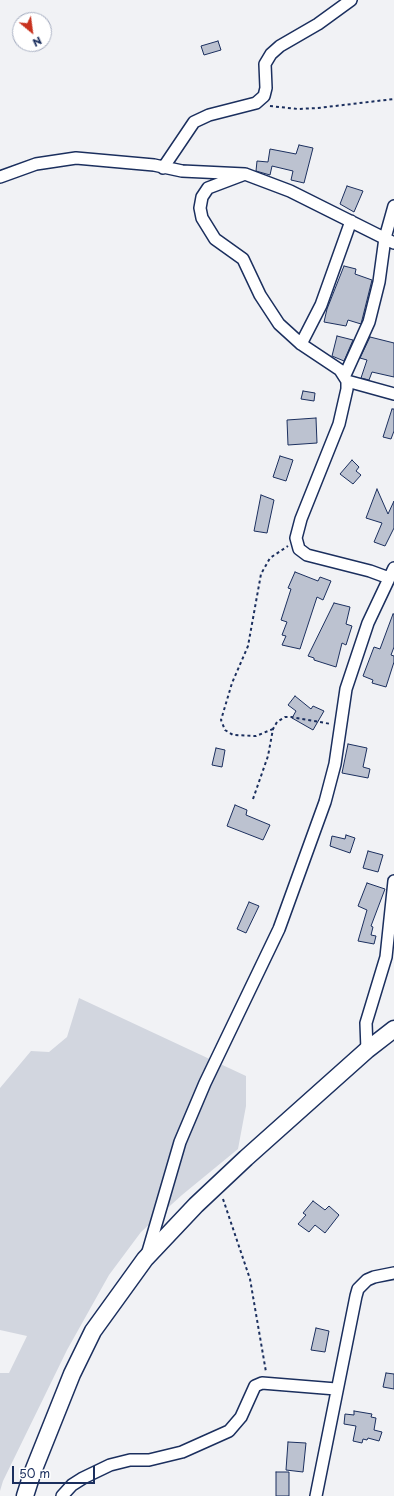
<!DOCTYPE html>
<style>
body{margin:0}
#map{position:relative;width:394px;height:1496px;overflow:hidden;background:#f1f2f5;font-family:"Playpen Sans",sans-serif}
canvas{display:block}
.north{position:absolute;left:12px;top:12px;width:40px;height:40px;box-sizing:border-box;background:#fff;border:1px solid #a4acbf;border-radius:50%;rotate:151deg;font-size:11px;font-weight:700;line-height:16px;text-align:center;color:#1b2f5e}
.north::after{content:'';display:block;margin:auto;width:14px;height:18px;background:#c8321e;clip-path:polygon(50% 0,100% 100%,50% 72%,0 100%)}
.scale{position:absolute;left:12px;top:1466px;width:83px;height:18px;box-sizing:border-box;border:2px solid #1b2f5e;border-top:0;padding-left:5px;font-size:12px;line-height:14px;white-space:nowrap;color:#1b2f5e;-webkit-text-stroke:3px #fff;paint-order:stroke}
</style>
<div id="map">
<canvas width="394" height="1496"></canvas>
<div class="north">N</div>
<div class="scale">50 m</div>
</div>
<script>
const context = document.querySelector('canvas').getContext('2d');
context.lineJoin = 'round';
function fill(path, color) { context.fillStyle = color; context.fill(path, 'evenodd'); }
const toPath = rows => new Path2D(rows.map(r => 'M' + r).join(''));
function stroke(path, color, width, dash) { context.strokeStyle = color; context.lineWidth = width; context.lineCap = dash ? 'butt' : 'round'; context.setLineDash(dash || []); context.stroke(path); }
fill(toPath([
 [79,998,246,1076,246,1106,238,1149,182,1195,141,1232,109,1275,67,1350,3,1481,0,1491,0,1373,9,1373,27,1336,0,1330,0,1088,31,1051,49,1052,67,1037]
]), '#d2d6df');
const building = toPath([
 [218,41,221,50,204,55,201,46,218,41],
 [299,145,313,148,304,183,291,180,293,171,272,166,270,175,256,171,257,161,268,162,270,149,296,154,299,145],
 [347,186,363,191,354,212,340,204,347,186],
 [344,266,356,269,355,274,372,280,361,324,348,320,346,326,324,322,327,309,344,266],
 [337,336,353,340,344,361,332,356,337,336],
 [370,337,394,343,394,377,372,372,369,380,361,378,367,360,360,358,370,337],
 [303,391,315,393,314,401,301,399,303,391],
 [392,409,394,409,394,431,391,439,383,437,392,409],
 [316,418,317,443,288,445,287,420,316,418],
 [280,456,293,460,286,481,273,477,280,456],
 [352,460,359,467,356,471,361,475,353,484,340,474,352,460],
 [377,489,388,514,394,501,394,528,385,546,374,542,382,523,366,518,377,489],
 [261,495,274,500,267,533,254,531,261,495],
 [295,572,318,581,320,577,331,581,323,600,317,597,300,649,282,645,286,636,282,635,287,622,281,620,291,589,288,588,295,572],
 [334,603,350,607,346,624,352,626,346,645,342,643,336,667,314,660,314,658,308,656,334,603],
 [393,614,394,614,394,647,391,655,394,656,394,662,386,687,372,683,373,680,363,676,374,647,380,649,393,614],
 [295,696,311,709,313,706,324,711,313,730,292,718,296,711,288,705,295,696],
 [348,744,367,748,363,767,370,769,368,778,342,773,348,744],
 [216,748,225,750,222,767,212,765,216,748],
 [235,805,247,810,246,815,270,825,263,840,227,826,235,805],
 [346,835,355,838,350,853,330,846,332,836,345,839,346,835],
 [368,851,383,855,378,872,363,868,368,851],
 [367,883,385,889,371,926,373,927,371,935,376,936,374,944,358,941,367,910,358,906,367,883],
 [249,902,259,906,246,933,237,929,249,902],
 [313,1201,325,1210,329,1206,339,1215,325,1233,315,1225,309,1232,298,1224,306,1215,303,1213,313,1201],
 [316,1328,329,1331,325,1352,311,1350,316,1328],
 [386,1373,394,1374,394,1389,383,1387,386,1373],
 [354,1411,372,1414,371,1417,376,1418,374,1430,382,1432,379,1441,368,1438,367,1440,363,1439,362,1443,353,1441,356,1426,344,1424,345,1414,354,1415,354,1411],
 [288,1442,306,1443,303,1472,286,1470,288,1442],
 [276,1472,289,1472,289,1496,276,1496,276,1472]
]);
fill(building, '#bcc2d0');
stroke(building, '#1b2f5e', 1);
const street = toPath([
 [163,168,194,122,209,115,256,103,264,96,266,88,265,64,271,54,280,46,318,24,351,0],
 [245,174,208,188,202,197,200,208,202,218,215,239,243,259,260,295,279,324,301,344,340,370,347,381,347,389,339,424,301,519,296,538,299,549,307,555,370,571,389,578],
 [0,177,36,164,76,158,154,165,182,171,245,174,290,191,394,243],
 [301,344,321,305,351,221],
 [345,375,369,322,379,282,385,238,394,206],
 [347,381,394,394],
 [367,1050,366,1023,386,957,394,881],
 [147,1255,180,1142,205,1083,279,929,325,802,335,764,346,689,368,623,394,568],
 [62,1496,72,1485,83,1478,110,1465,130,1460,149,1460,182,1452,229,1431,241,1417,255,1386,262,1383,336,1389],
 [316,1496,356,1296,358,1289,367,1280,374,1277,394,1273]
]);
const secondary = toPath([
 [25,1496,32,1474,72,1374,93,1331,145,1259,196,1205,246,1158,367,1050,394,1029]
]);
stroke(street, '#1b2f5e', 14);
stroke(secondary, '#1b2f5e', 19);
stroke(toPath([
 [270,106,298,109,318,108,394,99],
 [273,729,256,736,233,735,225,730,221,720,232,683,248,646,261,574,270,558,288,546],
 [253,799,268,756,273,729,277,722,285,717,291,717,331,724],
 [223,1199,250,1279,266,1372]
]), '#1b2f5e', 2, [3, 3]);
stroke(street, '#fff', 11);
stroke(secondary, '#fff', 16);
</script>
